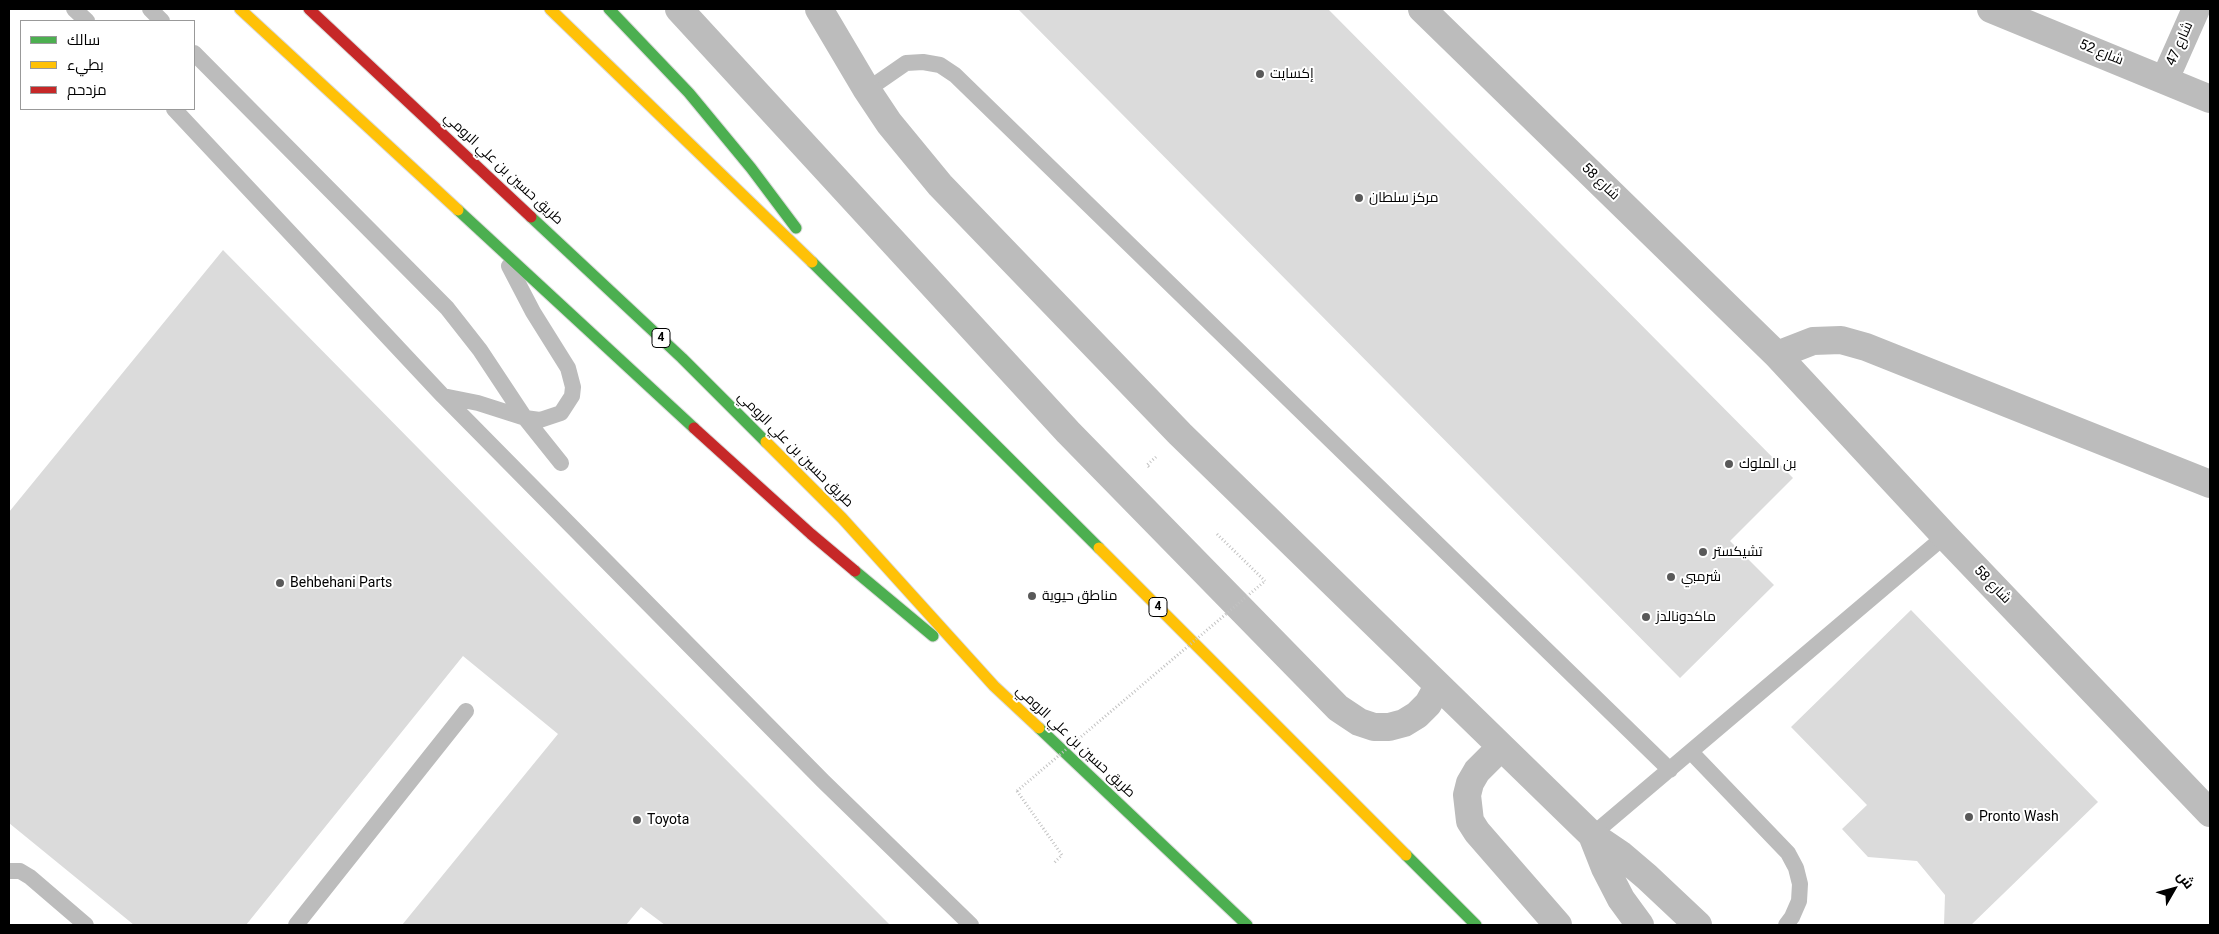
<!DOCTYPE html>
<meta charset="utf-8">
<style>
body{margin:0}
#map{position:relative;width:2219px;height:934px;overflow:hidden;background:#fff;font-family:Roboto,Cairo,sans-serif}
canvas{display:block}
.frame{position:absolute;inset:0;border:10px solid #000;pointer-events:none}
.legend{position:absolute;left:20px;top:20px;width:175px;height:90px;box-sizing:border-box;background:#fff;border:1px solid #999;margin:0;padding:6px 9px;list-style:none;font-size:15px;color:#000}
.legend li{display:flex;align-items:center;gap:10px;height:25px}
.legend b{width:25px;border:1px solid #999}
.north{position:absolute;left:2149px;top:864px;width:50px;height:50px;-webkit-text-stroke:4px #fff;paint-order:stroke;rotate:52deg;font-size:14px;font-weight:700;line-height:20px;text-align:center;color:#000}
.north::after{content:'';display:block;margin:auto;width:18px;height:22px;background:#000;clip-path:polygon(50% 0,100% 100%,50% 72%,0 100%)}
</style>
<div id="map">
<canvas width="2219" height="934"></canvas>
<div class="frame"></div>
<ul class="legend">
<li><b style="height:6px;background:#4caf50"></b>سالك</li>
<li><b style="height:6px;background:#ffc107"></b>بطيء</li>
<li><b style="height:6px;background:#c62828"></b>مزدحم</li>
</ul>
<div class="north">ش</div>
</div>
<script>
const context = document.querySelector('canvas').getContext('2d');
context.lineJoin = 'round';
function fill(path, color) { context.fillStyle = color; context.fill(path, 'evenodd'); }
const toPath = rows => new Path2D(rows.map(r => 'M' + r).join(''));
function stroke(path, color, width, dash) { context.strokeStyle = color; context.lineWidth = width; context.lineCap = dash ? 'butt' : 'round'; context.setLineDash(dash || []); context.stroke(path); }
function label(font, color, halo, rows, align = 'center') {
  context.font = font + ' Roboto,Cairo,sans-serif'; context.lineWidth = 4; context.setLineDash([]); context.textBaseline = 'middle'; context.strokeStyle = halo; context.fillStyle = color; for (const [text, x, y, turn = 0] of rows) {
    context.save(); context.translate(x, y); context.rotate((+turn || 0) * Math.PI / 180); context.textAlign = isNaN(turn) ? turn : align; if (halo) context.strokeText(text, 0, 0); context.fillText(text, 0, 0); context.restore();
  }
}
fill(toPath([
 [1018,9,1328,9,1793,478,1730,541,1774,585,1680,678],
 [223,250,622,655,890,925,665,925,641,907,626,925,402,925,558,734,463,656,246,925,134,925,9,823,9,512],
 [1911,610,2098,802,1971,925,1944,925,1945,895,1917,861,1868,857,1842,829,1867,805,1791,727]
]), '#dbdbdb');
const fast = toPath([
 [609,9,689,93,751,168,796,228],
 [458,210,694,428],
 [531,217,682,358,766,442],
 [812,262,1099,548],
 [855,571,933,636],
 [1039,728,1247,925],
 [1406,855,1476,925]
]);
const slow = toPath([
 [240,9,458,210],
 [550,9,812,262],
 [766,442,842,518,994,686,1039,728],
 [1099,548,1406,855]
]);
const jam = toPath([
 [309,9,531,217],
 [694,428,811,534,855,571]
]);
stroke(fast, '#dbdbdb', 13);
stroke(slow, '#dbdbdb', 13);
stroke(jam, '#dbdbdb', 13);
stroke(toPath([
 [1149,467,1147,465,1156,457],
 [1217,534,1265,581],
 [1017,791,1062,855,1054,863]
]), '#c2c2c2', 3, [1, 2.5]);
stroke(toPath([
 [74,9,87,21],
 [150,9,162,21],
 [194,53,447,308,480,350,525,418,561,463],
 [867,90,906,63,923,62,940,65,955,75,1670,770],
 [174,109,443,396,823,781,971,925],
 [443,396,478,403,525,418,540,420,561,413,572,396,573,387,568,368,533,312,509,266],
 [1691,752,1788,853,1796,868,1800,884,1799,901,1792,917,1786,925],
 [1592,835,1945,536],
 [9,871,20,871,30,877,86,925],
 [296,925,466,711]
]), '#bcbcbc', 16);
stroke(toPath([
 [679,9,1068,432,1338,708,1359,722,1374,727,1389,727,1404,723,1417,715,1428,704,1438,686],
 [819,9,867,90,889,123,940,185,1180,434,1592,835,1620,854,1647,877,1698,925],
 [1422,9,1777,355,1945,536,2210,813],
 [1991,9,2210,99],
 [2165,79,2196,9],
 [1777,355,1813,341,1841,340,1866,347,2210,484],
 [1501,747,1477,771,1470,783,1467,795,1470,821,1477,832,1558,925],
 [1592,835,1605,868,1621,899,1640,925]
]), '#bcbcbc', 28);
stroke(fast, '#4caf50', 11);
stroke(slow, '#ffc107', 11);
stroke(jam, '#c62828', 11);
stroke(toPath([
 [1017,791,1265,581]
]), '#c2c2c2', 3, [1, 2.5]);
for (const [x, y, r, color] of [
 [1260,74,5,"#595959"],
 [1359,198,5,"#595959"],
 [1729,464,5,"#595959"],
 [1703,552,5,"#595959"],
 [1671,577,5,"#595959"],
 [280,583,5,"#595959"],
 [1032,596,5,"#595959"],
 [1646,617,5,"#595959"],
 [1969,817,5,"#595959"],
 [637,820,5,"#595959"]
]) { const dot = new Path2D(); dot.arc(x, y, r, 0, 2 * Math.PI); context.fillStyle = color; context.fill(dot); stroke(dot, '#fff', 2); }
for (const [x, y, w] of [
 [661,338,18],
 [1158,607,18]
]) { const box = new Path2D(); box.roundRect(x - w / 2, y - 9.5, w, 19, 4); context.fillStyle = '#fff'; context.fill(box); stroke(box, '#000', 1); }
label('bold 12px', '#000', null, [
 ["4",661,338],
 ["4",1158,607]
]);
label('14px', '#000', '#fff', [
 ["شارع 47",2180,44,-66],
 ["شارع 52",2101,53,22],
 ["طريق حسين بن علي الرومي",503,169,43],
 ["شارع 58",1600,182,44],
 ["طريق حسين بن علي الرومي",795,450,45],
 ["شارع 58",1992,585,46],
 ["طريق حسين بن علي الرومي",1075,742,43]
]);
label('14px', '#000', '#fff', [
 ["إكسايت",1270,74],
 ["مركز سلطان",1369,198],
 ["بن الملوك",1739,464],
 ["تشيكستر",1713,552],
 ["شرمبي",1681,577],
 ["Behbehani Parts",290,583],
 ["مناطق حيوية",1042,596],
 ["ماكدونالدز",1656,617],
 ["Pronto Wash",1979,817],
 ["Toyota",647,820]
], 'left');
</script>
